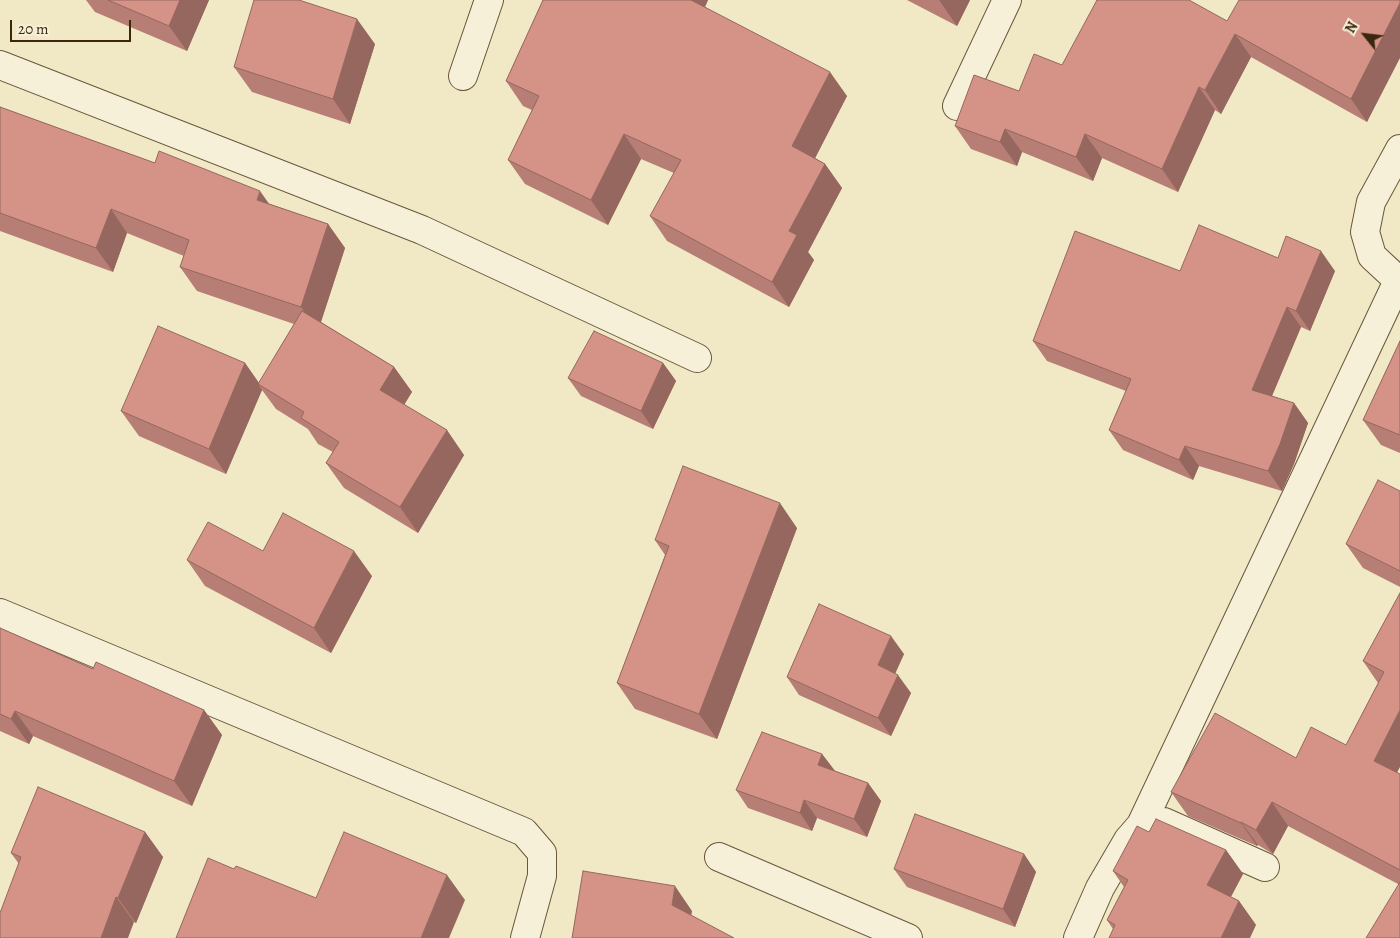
<!DOCTYPE html>
<style>
body{margin:0}
#map{position:relative;width:1400px;height:938px;overflow:hidden;background:#f1e8c5;font-family:Alegreya,serif}
canvas{display:block}
.north{position:absolute;left:1340px;top:10px;width:50px;height:50px;-webkit-text-stroke:4px #f6f0d9;paint-order:stroke;rotate:299deg;font-size:14px;font-weight:700;line-height:20px;text-align:center;color:#3c260f}
.north::after{content:'';display:block;margin:auto;width:18px;height:22px;background:#3c260f;clip-path:polygon(50% 0,100% 100%,50% 72%,0 100%)}
.scale{position:absolute;left:10px;top:20px;width:121px;height:22px;box-sizing:border-box;border:2px solid #3c260f;border-top:0;padding-left:6px;font-size:15px;line-height:18px;white-space:nowrap;color:#3c260f;-webkit-text-stroke:4px #f6f0d9;paint-order:stroke}
</style>
<div id="map">
<canvas width="1400" height="938"></canvas>
<div class="north">N</div>
<div class="scale">20 m</div>
</div>
<script>
const context = document.querySelector('canvas').getContext('2d');
context.lineJoin = 'round';
const toPath = rows => new Path2D(rows.map(r => 'M' + r).join(''));
function stroke(path, color, width, dash) { context.strokeStyle = color; context.lineWidth = width; context.lineCap = dash ? 'butt' : 'round'; context.setLineDash(dash || []); context.stroke(path); }
function fill(path, color) { context.fillStyle = color; context.fill(path, 'evenodd'); }
const street = toPath([
 [0,65,422,230,697,358],
 [463,76,489,0],
 [957,106,1007,0],
 [1400,149,1371,202,1365,232,1372,256,1400,282],
 [0,613,524,832,542,853,542,876,525,938],
 [1141,825,1398,281],
 [719,857,908,938],
 [1078,938,1100,888,1128,840,1141,825,1164,822,1265,867]
]);
stroke(street, '#69563c', 30);
stroke(street, '#f6f0d9', 28);
fill(toPath([
 [86,0,209,0,187,51,95,12],
 [543,0,708,0,705,7,847,96,815,158,825,164,842,188,808,252,814,260,789,307,667,241,650,216,674,173,641,159,608,225,525,184,508,160,532,110,523,106,506,81],
 [907,0,970,0,957,26],
 [1400,0,1367,122,1251,57,1221,114,1215,110,1178,192,1102,158,1093,181,1022,152,1017,166,971,149,955,126,1019,91,1227,21],
 [375,44,350,124,252,92,234,67],
 [0,107,155,163,270,204,328,224,345,248,321,322,394,367,412,392,404,404,464,455,418,533,344,488,326,463,333,452,318,444,308,429,276,409,262,390,226,474,139,436,121,411,245,363,259,383,294,324,197,291,180,267,184,256,127,233,113,272,0,231],
 [1278,258,1335,271,1310,331,1301,327,1272,396,1294,403,1308,423,1294,464,1282,491,1199,466,1193,480,1123,450,1109,430,1126,391,1047,361,1033,341,1180,271],
 [1400,341,1400,453,1381,445,1363,420],
 [663,363,676,381,653,429,581,396,568,378],
 [1400,491,1400,587,1363,568,1346,544],
 [797,528,717,739,635,709,617,683,665,555,655,540],
 [263,551,372,576,331,653,205,586,187,560],
 [1400,593,1397,773,1400,774,1400,938,1398,884,1288,826,1273,854,1258,845,1257,846,1188,816,1171,792,1296,758,1346,745,1378,683,1363,661],
 [0,628,93,669,204,710,222,735,192,806,33,736,29,744,0,731],
 [904,654,895,673,911,693,891,736,799,695,787,677],
 [822,754,835,771,868,783,881,801,867,837,817,818,812,831,748,808,736,790],
 [145,832,163,857,136,923,19,864,11,853],
 [1149,832,1226,850,1243,874,1231,897,1239,901,1256,925,1113,929,1107,920,1124,887,1113,871],
 [1024,854,1036,872,1015,927,907,887,894,869]
]), '#b77e75');
fill(toPath([
 [180,0,209,0,187,51,169,26],
 [685,0,708,0,699,20],
 [939,0,970,0,957,26],
 [1400,3,1400,58,1367,122,1351,99],
 [357,19,375,44,350,124,333,99],
 [1235,34,1251,57,1221,114,1205,90],
 [830,72,847,96,809,170,792,146],
 [1199,87,1215,110,1178,192,1162,169],
 [1005,129,1022,152,1017,166,1000,142],
 [624,134,641,159,608,225,591,200],
 [1085,134,1102,158,1093,181,1076,157],
 [825,164,842,188,808,252,814,260,789,307,772,282,789,231],
 [260,191,277,215,257,200],
 [111,209,127,233,113,272,96,248],
 [328,224,345,248,318,331,301,307],
 [1321,251,1335,271,1310,331,1296,311],
 [1287,307,1301,327,1266,410,1252,390],
 [245,363,261,386,258,384,262,390,226,474,209,449],
 [663,363,676,381,653,429,641,411],
 [394,367,412,392,398,415,380,390],
 [1294,403,1308,423,1294,464,1282,491,1268,471],
 [447,430,464,455,418,533,400,507],
 [1185,446,1199,466,1193,480,1179,460],
 [780,503,797,528,717,739,699,714],
 [354,551,372,576,331,653,314,628],
 [891,636,904,654,891,683,878,665],
 [898,675,911,693,891,736,878,718],
 [204,710,222,735,192,806,174,781],
 [1400,710,1400,767,1391,784,1374,761],
 [15,711,33,736,29,744,11,719],
 [822,754,835,771,818,765],
 [868,783,881,801,867,837,854,819],
 [804,800,817,818,812,831,800,813],
 [1272,802,1288,826,1273,854,1256,830],
 [1241,822,1258,845,1257,846,1241,823],
 [145,832,163,857,136,923,118,898],
 [1226,850,1243,874,1224,909,1207,885],
 [1024,854,1036,872,1015,927,1003,909],
 [447,875,465,900,449,938,421,938],
 [675,886,692,911,689,930,672,905],
 [116,897,134,922,128,938,101,938],
 [1239,901,1256,925,1250,938,1221,938]
]), '#95675f');
const building = toPath([
 [108,0,180,0,169,26,108,0],
 [254,0,299,0,357,19,333,99,234,67,254,0],
 [543,0,691,0,830,72,792,146,825,164,789,231,797,235,772,282,650,216,681,160,624,134,591,200,508,160,539,96,506,81,543,0],
 [1097,0,1189,0,1227,21,1239,0,1400,0,1400,3,1351,99,1235,34,1205,90,1199,87,1162,169,1085,134,1076,157,1005,129,1000,142,955,126,974,75,1019,91,1034,54,1062,65,1097,0],
 [0,107,155,163,159,151,260,191,257,200,328,224,301,307,180,267,189,240,111,209,96,248,0,213,0,107],
 [1199,225,1278,258,1286,236,1321,251,1296,311,1287,307,1252,390,1294,403,1280,444,1268,471,1185,446,1179,460,1109,430,1131,379,1033,341,1075,231,1180,271,1199,225],
 [302,311,394,367,380,390,447,430,400,507,326,463,339,442,301,418,304,412,258,384,302,311],
 [158,326,245,363,209,449,121,411,158,326],
 [594,331,663,363,641,411,568,378,594,331],
 [1400,341,1400,435,1363,420,1400,341],
 [683,466,780,503,699,714,617,683,669,546,655,540,683,466],
 [1378,480,1400,491,1400,571,1346,544,1378,480],
 [283,513,354,551,314,628,187,560,208,522,263,551,283,513],
 [1400,593,1400,710,1374,761,1400,774,1400,870,1272,802,1256,830,1241,822,1241,823,1171,792,1215,713,1296,758,1311,727,1346,745,1384,672,1363,661,1400,593],
 [819,604,891,636,878,665,898,675,878,718,787,677,819,604],
 [0,628,93,669,96,662,204,710,174,781,15,711,11,719,0,714,0,628],
 [762,732,822,754,818,765,868,783,854,819,804,800,800,813,736,790,762,732],
 [38,787,145,832,118,898,116,897,101,938,0,938,0,913,21,857,11,853,38,787],
 [915,814,1024,854,1003,909,894,869,915,814],
 [1156,819,1226,850,1207,885,1239,901,1221,938,1109,938,1115,925,1107,920,1128,880,1113,871,1137,826,1149,832,1156,819],
 [344,832,447,875,421,938,176,938,208,858,234,869,236,866,316,898,344,832],
 [583,871,675,886,672,905,734,938,572,938,583,871],
 [1400,882,1400,938,1366,938,1400,882]
]);
fill(building, '#d59388');
stroke(building, '#95675f', 1);
</script>
